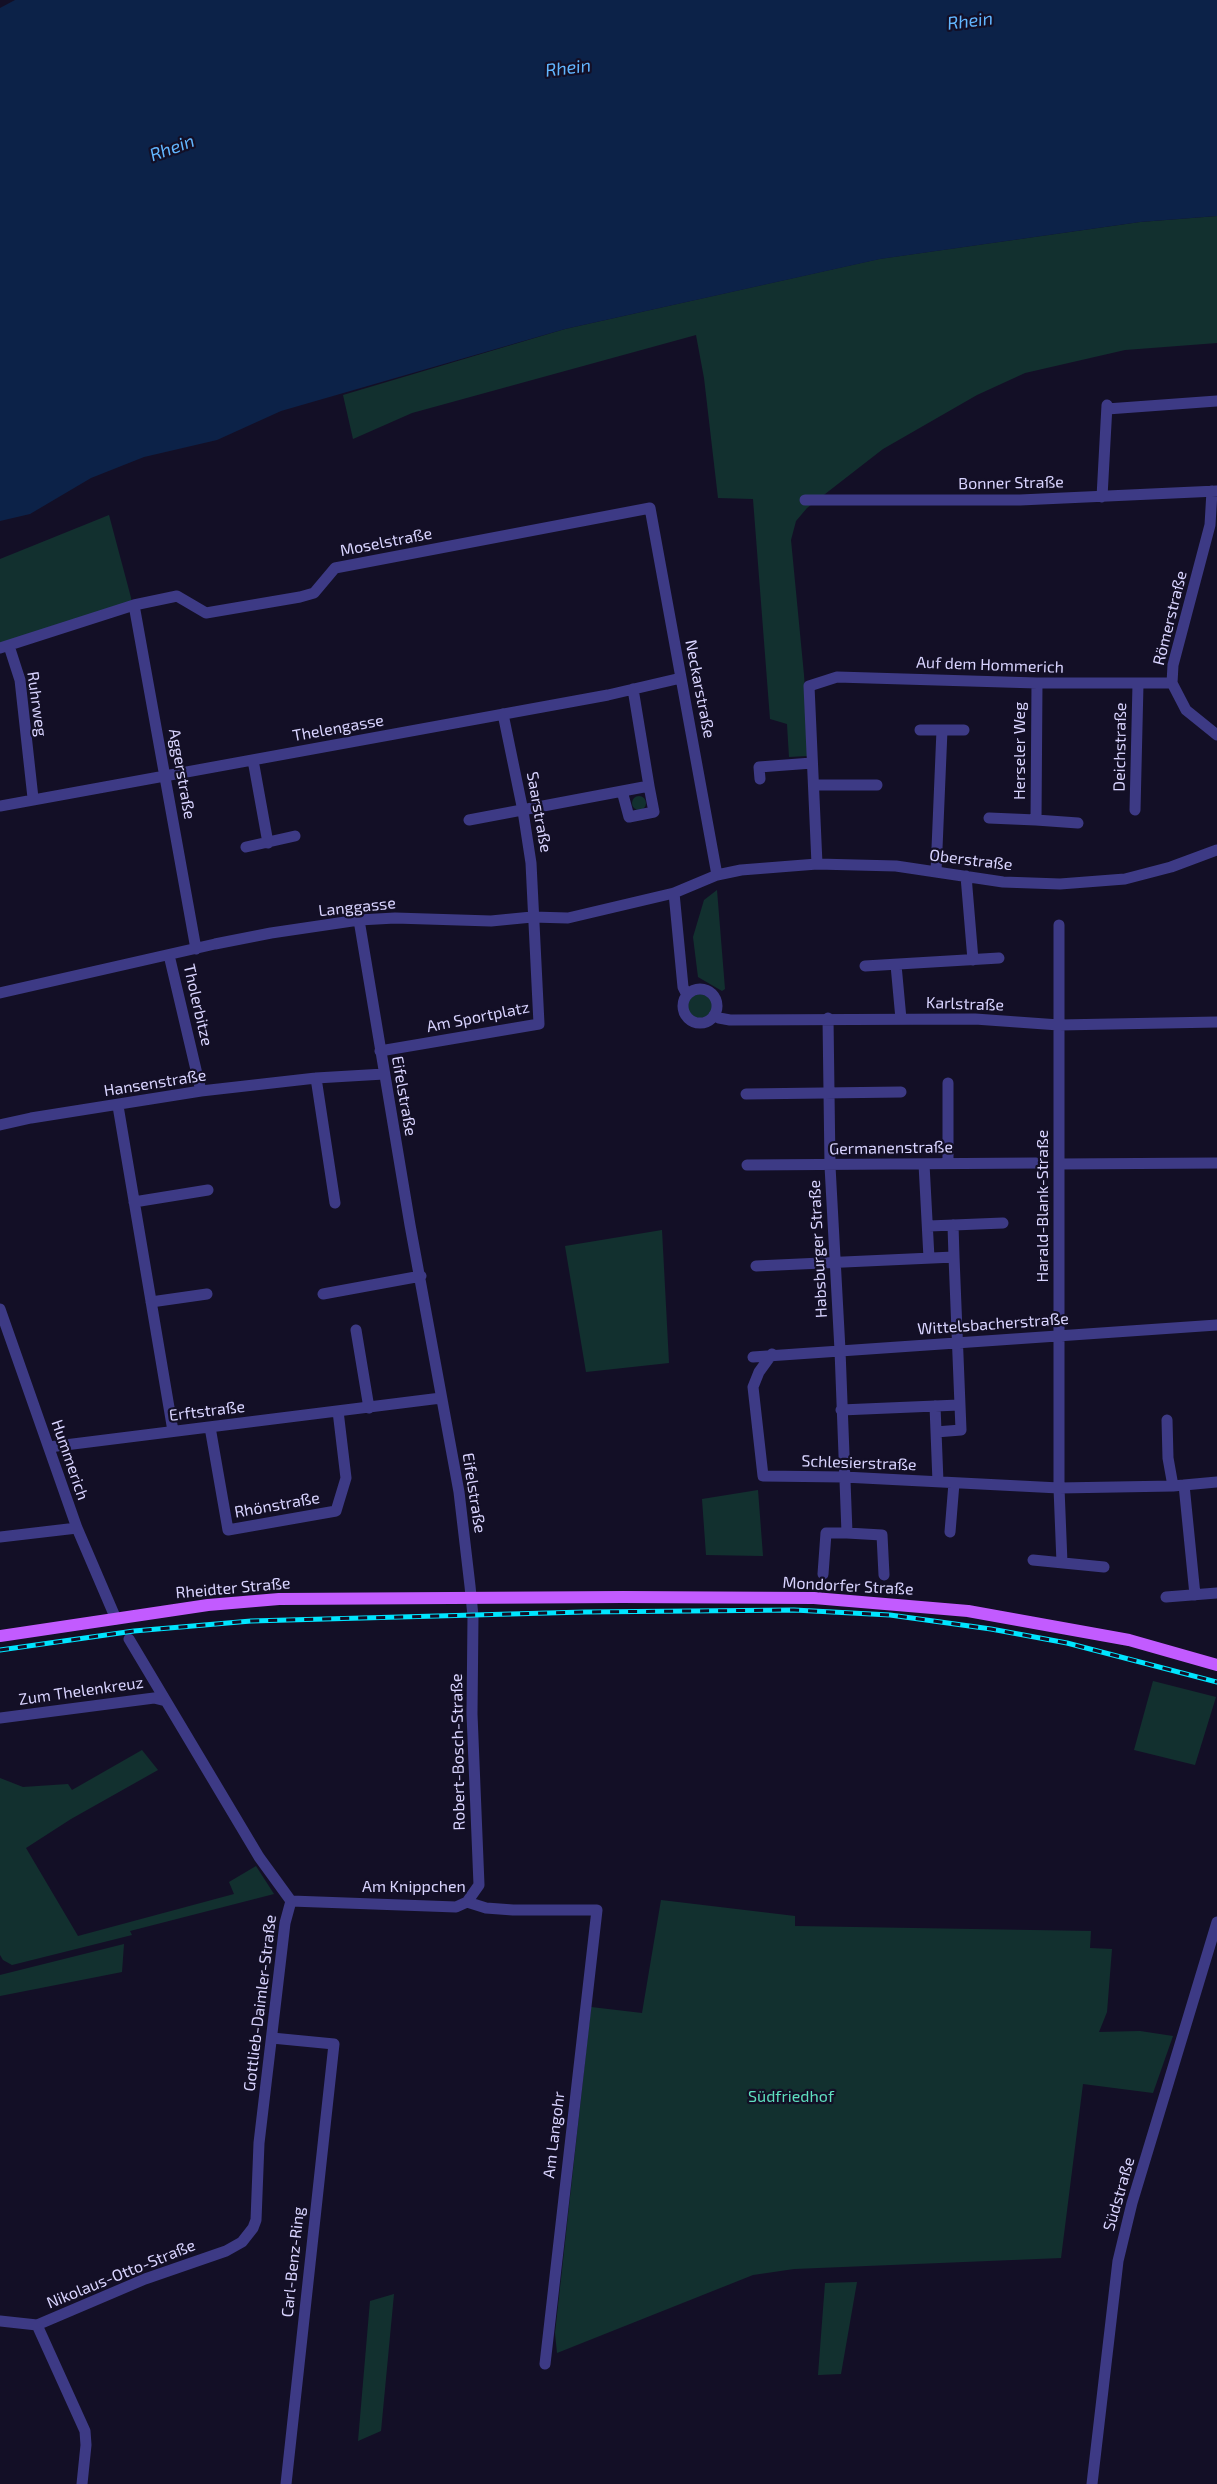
<!DOCTYPE html>
<meta charset="utf-8">
<style>
body{margin:0}
canvas{display:block;background:#130f26}
</style>
<canvas width="1217" height="2484"></canvas>
<script>
const context = document.querySelector('canvas').getContext('2d');
context.lineJoin = 'round';
function fill(path, color) { context.fillStyle = color; context.fill(path, 'evenodd'); }
const toPath = rows => new Path2D(rows.map(r => 'M' + r).join(''));
function stroke(path, color, width, dash) { context.strokeStyle = color; context.lineWidth = width; context.lineCap = dash ? 'butt' : 'round'; context.setLineDash(dash || []); context.stroke(path); }
function label(font, color, halo, rows, align = 'center') {
  context.font = font + ' "Exo 2",sans-serif'; context.lineWidth = 4.5; context.setLineDash([]); context.textBaseline = 'middle'; context.strokeStyle = halo; context.fillStyle = color; for (const [text, x, y, turn = 0] of rows) {
    context.save(); context.translate(x, y); context.rotate((+turn || 0) * Math.PI / 180); context.textAlign = isNaN(turn) ? turn : align; if (halo) context.strokeText(text, 0, 0); context.fillText(text, 0, 0); context.restore();
  }
}
fill(toPath([
 [1217,216,1217,343,1125,350,1025,373,977,395,883,449,807,508,796,521,791,540,804,675,809,752,807,756,789,757,787,724,770,719,753,499,718,498,704,378,696,335,412,413,353,439,343,395,565,329,879,259,1140,222],
 [109,515,134,609,0,646,0,559],
 '632 803a7 7 0 1 1 14 0a7 7 0 1 1-14 0Z',
 [717,890,725,989,722,991,698,977,693,937,704,900],
 '688 1006a12 12 0 1 1 24 0a12 12 0 1 1-24 0Z',
 [662,1230,669,1363,586,1372,565,1246],
 [758,1490,763,1556,706,1555,702,1499],
 [1153,1681,1216,1697,1195,1765,1134,1750],
 [142,1750,158,1770,71,1819,26,1848,78,1936,234,1894,229,1882,256,1866,274,1894,130,1931,132,1935,12,1965,3,1960,0,1955,0,1778,23,1787,68,1784,72,1790],
 [661,1900,795,1916,795,1926,1091,1931,1090,1948,1112,1949,1107,2012,1099,2032,1140,2031,1173,2036,1153,2093,1083,2084,1061,2258,794,2269,753,2275,557,2353,555,2333,591,2007,642,2013],
 [124,1944,122,1972,0,1996,0,1975],
 [857,2282,841,2374,818,2375,825,2283],
 [394,2294,381,2431,358,2441,370,2301]
]), '#12302f');
fill(toPath([
 [15,0,1217,0,1217,216,1140,222,880,259,565,329,281,411,217,440,144,457,91,478,30,514,0,521,0,8]
]), '#0c2248');
stroke(toPath([
 [1107,409,1217,401],
 [1212,491,1210,525,1173,665,1172,683,1186,710,1217,735],
 [1102,497,1107,405],
 [805,500,1020,500,1217,491],
 [134,605,196,949],
 [9,646,20,680,33,798],
 [0,648,134,605,177,596,206,613,300,597,314,593,335,568,650,508,717,875],
 [1037,683,1036,820,1078,823],
 [920,730,964,730],
 [253,760,268,843],
 [760,779,759,767,812,763],
 [814,785,877,785],
 [622,791,629,817,654,812,649,786],
 [0,806,608,695,681,678],
 [1135,810,1138,684],
 [989,818,1036,820],
 [469,820,649,786,633,689],
 [246,847,295,836],
 [817,864,809,686,837,677,1037,683,1172,683],
 [936,872,942,730],
 [966,876,973,960],
 [674,893,683,987,687,995],
 [359,920,410,1225,459,1492,470,1586,473,1616,472,1714,479,1885,467,1902],
 [1059,925,1059,1488,1062,1563],
 [169,955,201,1091],
 [896,965,901,1019],
 [865,966,999,958],
 '683 1006a17 17 0 1 1 34 0a17 17 0 1 1-34 0Z',
 [0,993,215,944,271,933,359,920,395,918,491,921,532,917,568,918,674,893,717,875,741,870,817,864,896,866,1003,882,1060,884,1125,879,1171,867,1217,850],
 [714,1015,719,1018,730,1020,975,1019,1059,1025,1217,1022],
 [380,1051,539,1024,531,863,523,811,503,714],
 [316,1078,335,1203],
 [948,1083,948,1163],
 [746,1094,901,1092],
 [118,1106,173,1431],
 [0,1125,31,1118,201,1091,316,1078,384,1074],
 [924,1164,929,1258],
 [1060,1164,1217,1163],
 [747,1165,1036,1163],
 [134,1202,208,1190],
 [953,1225,954,1257],
 [929,1226,1003,1223],
 [756,1266,954,1257,961,1430,936,1432],
 [323,1294,421,1276],
 [151,1302,207,1294],
 [0,1309,77,1528,116,1619],
 [356,1330,369,1408],
 [772,1354,759,1372,753,1387,763,1476,844,1477,1059,1488,1173,1486,1217,1482],
 [753,1357,1217,1325],
 [935,1406,938,1482],
 [841,1410,959,1405],
 [1167,1420,1168,1458,1173,1486],
 [210,1427,228,1530,336,1511,346,1478,338,1411],
 [49,1447,441,1398],
 [1184,1485,1195,1595],
 [950,1532,954,1483],
 [847,1533,882,1535,884,1575],
 [0,1537,77,1528],
 [1033,1560,1104,1567],
 [823,1574,826,1533,847,1533,840,1350,830,1166,828,1018],
 [1166,1597,1217,1593],
 [0,1718,154,1698,166,1701],
 [291,1901,456,1907,467,1902,486,1908,513,1910,597,1910,545,2364],
 [272,2038,334,2044,286,2484],
 [0,2321,37,2325,145,2279,226,2251,242,2242,253,2228,256,2220,259,2143,285,1923,291,1901,259,1857,129,1639],
 [37,2325,85,2431,86,2445,82,2484],
 [1092,2484,1118,2261,1132,2203,1217,1922]
]), '#3d3a85', 11);
stroke(toPath([
 [0,1636,208,1605,279,1599,623,1597,814,1598,968,1611,1129,1640,1217,1665]
]), '#c25bff', 12);
const rail = toPath([
 [0,1650,134,1631,251,1621,585,1612,794,1610,890,1615,991,1629,1067,1643,1217,1682]
]);
stroke(rail, '#00e5ff', 5);
stroke(rail, '#130f26', 3, [9]);
label('16px', '#d9d4ff', '#130f26', [
 ["Bonner Straße",1011,483,-1],
 ["Moselstraße",386,542,-11],
 ["Römerstraße",1170,618,-76],
 ["Auf dem Hommerich",990,665,2],
 ["Neckarstraße",700,689,79],
 ["Ruhrweg",37,704,82],
 ["Thelengasse",338,728,-10],
 ["Deichstraße",1120,747,-89],
 ["Herseler Weg",1020,751,-90],
 ["Aggerstraße",182,774,80],
 ["Saarstraße",539,812,80],
 ["Oberstraße",971,860,7],
 ["Langgasse",357,907,-6],
 ["Karlstraße",965,1004,2],
 ["Tholerbitze",198,1005,77],
 ["Am Sportplatz",478,1017,-11],
 ["Hansenstraße",155,1083,-9],
 ["Eifelstraße",404,1096,80],
 ["Germanenstraße",891,1148,-1],
 ["Harald-Blank-Straße",1043,1206,-90],
 ["Habsburger Straße",818,1249,-93],
 ["Wittelsbacherstraße",993,1324,-4],
 ["Erftstraße",207,1411,-7],
 ["Hummerich",70,1460,71],
 ["Schlesierstraße",859,1463,2],
 ["Eifelstraße",474,1493,81],
 ["Rhönstraße",277,1505,-10],
 ["Mondorfer Straße",848,1586,3],
 ["Rheidter Straße",233,1588,-5],
 ["Zum Thelenkreuz",81,1691,-8],
 ["Robert-Bosch-Straße",458,1752,-91],
 ["Am Knippchen",414,1887],
 ["Gottlieb-Daimler-Straße",260,2003,-83],
 ["Am Langohr",554,2135,-83],
 ["Südstraße",1119,2194,-74],
 ["Carl-Benz-Ring",293,2262,-84],
 ["Nikolaus-Otto-Straße",121,2274,-22]
]);
label('16px', '#5fe0c0', '#130f26', [
 ["Südfriedhof",791,2097]
]);
label('italic 18px', '#62b6ff', '#130f26', [
 ["Rhein",970,21,-7],
 ["Rhein",568,68,-7],
 ["Rhein",172,148,-20]
]);
</script>
